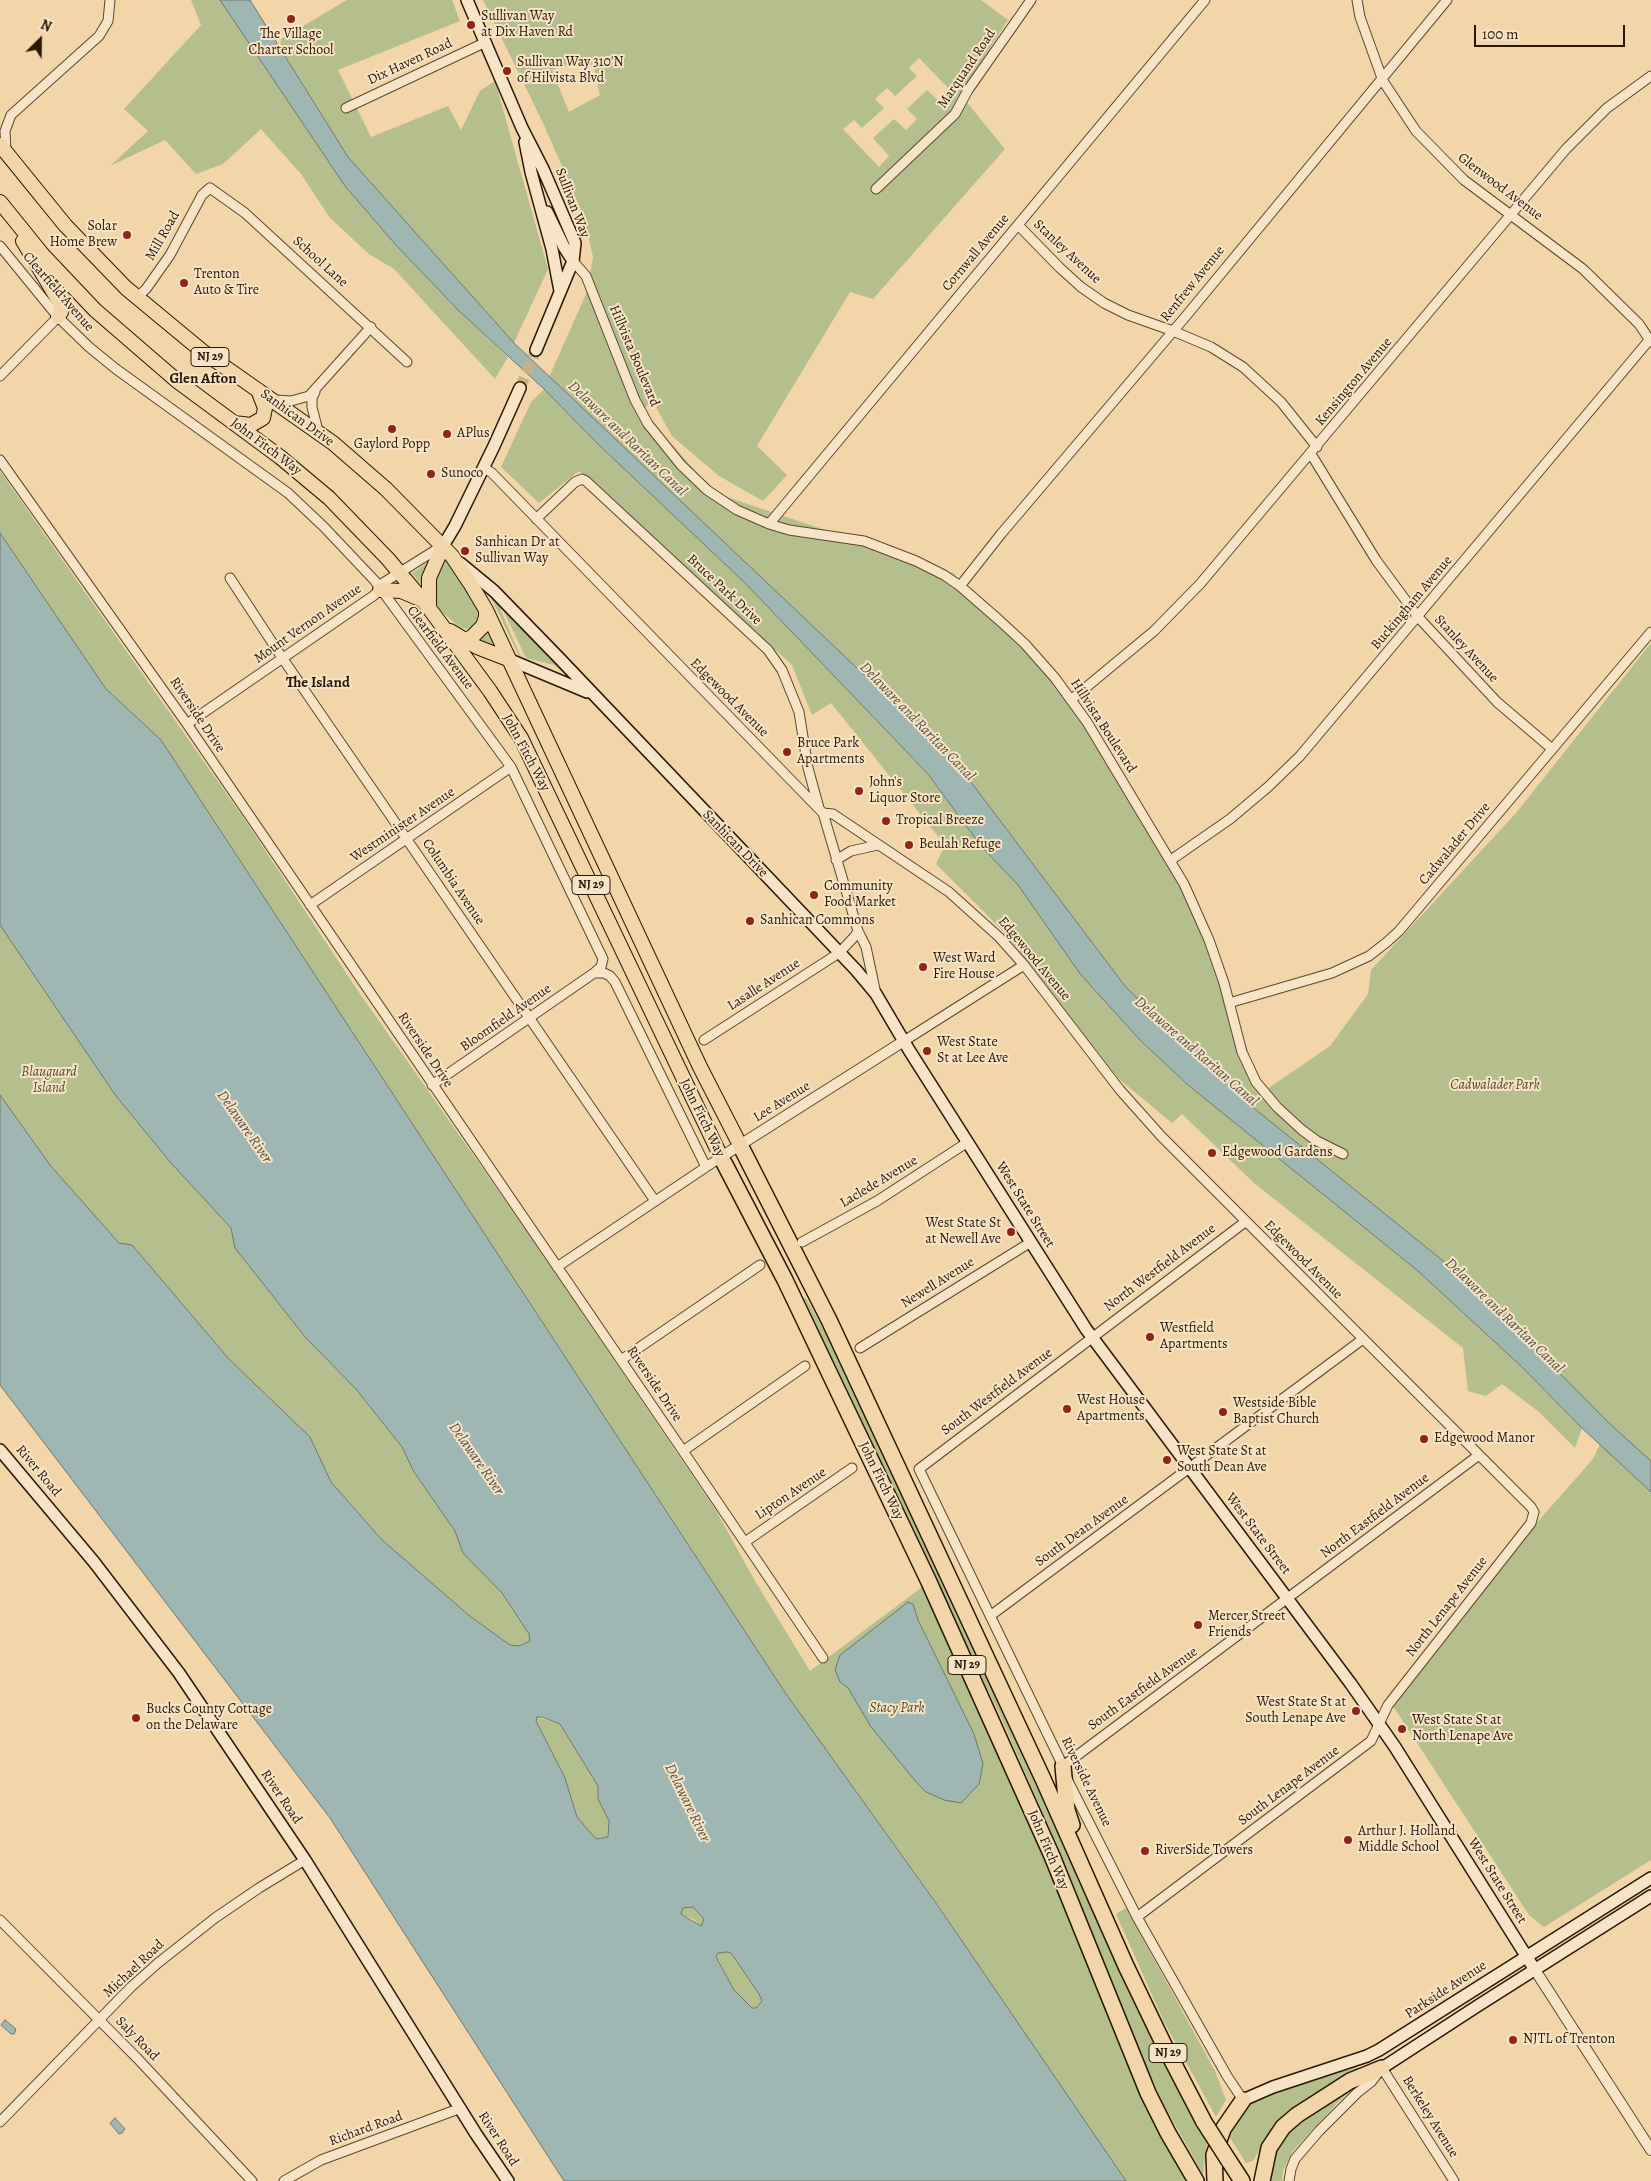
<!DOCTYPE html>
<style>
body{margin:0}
#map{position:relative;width:1651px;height:2181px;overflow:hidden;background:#f2d6a9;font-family:Alegreya,serif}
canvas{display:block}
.north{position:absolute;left:15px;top:15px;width:50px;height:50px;-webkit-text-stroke:4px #f7e4c7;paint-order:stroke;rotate:23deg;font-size:14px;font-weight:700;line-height:20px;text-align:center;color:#2a1705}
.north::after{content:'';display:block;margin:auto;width:18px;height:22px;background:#2a1705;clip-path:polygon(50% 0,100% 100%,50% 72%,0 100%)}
.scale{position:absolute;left:1474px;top:25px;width:151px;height:22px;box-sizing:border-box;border:2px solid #2a1705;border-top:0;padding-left:6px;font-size:15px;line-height:18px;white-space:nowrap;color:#2a1705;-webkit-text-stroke:4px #f7e4c7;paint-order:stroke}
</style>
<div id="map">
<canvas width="1651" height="2181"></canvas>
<div class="north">N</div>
<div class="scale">100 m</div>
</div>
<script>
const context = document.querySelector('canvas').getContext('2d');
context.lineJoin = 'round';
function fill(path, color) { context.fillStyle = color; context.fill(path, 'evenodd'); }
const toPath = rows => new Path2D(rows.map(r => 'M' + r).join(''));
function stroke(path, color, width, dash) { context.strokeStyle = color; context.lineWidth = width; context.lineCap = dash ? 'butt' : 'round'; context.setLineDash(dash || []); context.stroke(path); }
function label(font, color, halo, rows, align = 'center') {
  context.font = font + ' Alegreya,serif'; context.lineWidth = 4; context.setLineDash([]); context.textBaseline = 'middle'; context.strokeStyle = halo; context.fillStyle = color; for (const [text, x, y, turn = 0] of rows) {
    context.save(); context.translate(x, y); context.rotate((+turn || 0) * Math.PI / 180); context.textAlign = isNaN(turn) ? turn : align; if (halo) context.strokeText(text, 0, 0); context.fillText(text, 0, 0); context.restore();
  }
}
fill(toPath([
 [191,0,220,0,345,186,395,244,458,310,508,357,495,379,394,269,369,254,330,218,301,174,261,129,223,164,196,174,165,140,110,166,148,131,124,109,201,25],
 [347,0,452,0,460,21,338,70,371,137,448,106,461,130,480,91,495,81,548,269,514,343,348,157,280,47,281,39],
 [483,0,981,0,1008,20,960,94,1005,149,873,299,850,292,757,446,787,475,763,501,719,476,672,436,657,409,654,398,642,411,715,493,953,573,1068,689,1183,879,1263,1092,1330,1046,1368,994,1371,970,1516,813,1651,643,1651,1860,1544,1927,1529,1915,1393,1706,1541,1518,1593,1459,1600,1444,1517,1330,1468,1281,1255,1109,1166,1027,1125,986,955,761,549,377,586,294,593,257,584,217,544,125],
 [919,58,955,95,945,107,927,90,907,109,917,119,906,130,894,119,873,138,889,156,879,167,843,129,854,120,862,128,884,108,875,99,887,88,895,96,917,76,909,68],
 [585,59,594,68,600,95,569,112,552,70],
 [544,389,600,446,744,582,928,774,981,846,1018,885,1081,975,1141,1041,1188,1085,1418,1271,1522,1367,1582,1428,1575,1448,1539,1412,1502,1384,1486,1396,1468,1391,1463,1348,1254,1183,1182,1114,1172,1123,1119,1079,1006,934,936,864,945,845,831,703,812,715,792,665,579,471,539,503,501,467,531,402],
 [0,471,247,823,358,991,523,1226,715,1509,755,1581,810,1671,929,1582,1126,2041,1201,2181,1126,2181,1084,2122,936,1902,784,1691,161,740,106,689,0,533],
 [444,558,460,579,478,609,480,616,478,621,469,629,462,628,457,625,441,611,436,603,434,594,435,578],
 [429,562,423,576,423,587,412,573],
 [491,597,501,607,501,611,521,657,518,654],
 [504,612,506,612,567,675,554,665,526,658],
 [488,630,496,647,480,640],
 [0,925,117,1096,171,1163,231,1228,235,1248,306,1338,356,1389,402,1447,414,1472,455,1531,463,1553,502,1593,529,1634,530,1641,519,1646,510,1645,471,1617,382,1540,331,1482,310,1437,229,1359,132,1245,119,1243,50,1165,0,1095],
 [806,1298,839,1357,1030,1768,1155,2048,1207,2142,1203,2174,1164,2105,1138,2048,1062,1856,1002,1720,804,1299],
 [537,1717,560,1724,598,1786,598,1799,609,1821,608,1837,596,1839,577,1817,565,1778,536,1721],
 [693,1907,704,1919,701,1926,693,1919,681,1914,683,1908],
 [1126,1908,1215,2071,1226,2100,1216,2117,1164,2022,1116,1914],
 [726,1952,731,1953,759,1994,762,2001,756,2008,753,2008,734,1990,716,1956,718,1953],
 [1358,2067,1356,2071,1296,2106,1275,2123,1253,2161,1246,2163,1227,2133,1248,2105,1279,2090],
 [1358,2084,1339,2101,1293,2151,1283,2170,1282,2181,1270,2181,1271,2165,1279,2141,1305,2115]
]), '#b4bf8d');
const water = toPath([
 [220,0,250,0,348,157,514,343,955,761,1125,986,1166,1027,1255,1109,1468,1281,1610,1424,1651,1461,1651,1492,1582,1428,1522,1367,1418,1271,1188,1085,1141,1041,1081,975,1018,885,981,846,928,774,744,582,600,446,544,389,458,310,395,244,345,186,220,0],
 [0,533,106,689,161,740,784,1691,936,1903,1126,2181,564,2181,330,1818,0,1385,0,1095,50,1165,119,1243,132,1245,229,1359,310,1437,331,1482,382,1540,471,1617,510,1645,519,1646,530,1641,529,1634,502,1593,463,1553,455,1531,414,1472,402,1447,356,1389,306,1338,235,1248,231,1228,171,1163,116,1096,0,925,0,533],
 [537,1717,542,1717,560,1724,598,1786,598,1799,609,1821,608,1837,596,1839,577,1817,565,1778,536,1721,537,1717],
 [693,1907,704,1919,701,1926,681,1914,683,1908,693,1907],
 [726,1952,731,1953,759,1994,762,2001,756,2008,752,2008,734,1990,716,1957,718,1953,726,1952],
 [908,1602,913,1604,918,1620,974,1734,983,1764,979,1784,961,1803,944,1800,926,1792,917,1783,871,1727,848,1688,840,1682,835,1670,840,1655,908,1602],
 [5,2020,16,2029,14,2034,11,2034,1,2025,5,2020],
 [115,2118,125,2129,122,2133,119,2134,110,2123,115,2118]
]);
fill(water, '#9fb7b3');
stroke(water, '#70776d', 1);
stroke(toPath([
 [520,388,536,350]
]), '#cab088', 11, [11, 5.5]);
const minor = toPath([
 [1357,0,1360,17,1383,81,1416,131,1464,180,1583,269,1639,324,1651,342],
 [346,108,486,42],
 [6,152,5,131,11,115,99,36,108,21,110,0],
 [876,189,955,114,968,90,1031,0],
 [1018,225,1060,268,1081,287,1104,303,1128,315,1173,331,1211,347,1243,367,1281,402,1317,447],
 [0,246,58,317,89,347,116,369,288,493,324,527,375,581,511,767,603,959,601,967,594,973,432,1085],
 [573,261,586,276,635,400,648,424,681,465,707,490,737,510,769,524,789,530,864,541,916,561,944,575,960,586,999,620,1025,644,1055,678,1087,722,1184,884,1209,940,1224,983,1242,1052,1256,1082,1277,1107,1302,1130,1317,1141,1343,1154],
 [137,297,146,289,170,255,202,195,210,188,245,213,407,362],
 [0,376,58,317],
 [315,392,312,398,312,407,318,431],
 [275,400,291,401,309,396,371,327],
 [1311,454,1376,560,1418,617,1497,702,1551,748],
 [0,460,187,724,683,1451,823,1658],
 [483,467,492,473,823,813,833,814,949,892,999,937,1024,965,1120,1090,1161,1136,1531,1507,1534,1512,1531,1523,1388,1705,1371,1741,1137,1917],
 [536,519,575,482,582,479,586,481,768,650,782,670,799,712,808,768,819,808],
 [769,524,1205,0],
 [230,578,283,659,655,1201],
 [960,586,1001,534,1186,316,1447,0],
 [1072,699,1154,631,1200,584,1566,149,1607,108,1651,76],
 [187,724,373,596,380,590,383,583,442,546],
 [823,813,858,931,866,947,876,994],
 [836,860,851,851,878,845],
 [1171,860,1230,819,1268,787,1300,756,1651,338],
 [310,905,511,767],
 [594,973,604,973,610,976,615,982,706,1167],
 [1229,1003,1332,973,1369,956,1387,942,1399,931,1651,632],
 [704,1040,839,953,855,936,858,931],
 [904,1041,1024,965],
 [802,1242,877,1201,968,1142],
 [557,1267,721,1157],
 [860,1348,1031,1242],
 [621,1360,760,1265],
 [683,1451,805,1366],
 [745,1542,852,1468],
 [990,1616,1363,1339],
 [1063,1766,1479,1455],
 [0,1920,137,2058,252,2181],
 [1243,2100,1227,2076,1137,1917,1067,1779,1063,1766,919,1469,1245,1222],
 [0,2122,131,1987,158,1963,215,1918,259,1888,305,1860],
 [284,2181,321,2160,461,2108],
 [1289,2181,1291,2169,1295,2159,1319,2131,1357,2093,1371,2082,1382,2068,1454,2181]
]);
const tertiary = toPath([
 [721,1157,904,1041],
 [1535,1970,1651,2150]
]);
const secondary = toPath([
 [467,0,522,128,543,169,575,243,573,261,536,350],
 [525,142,531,172,552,249,560,291],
 [547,212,564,247,573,261],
 [443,546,455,526,494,446,520,388],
 [460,563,494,591,560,659,856,970,876,994,909,1050,1086,1329,1351,1684,1395,1747,1535,1970],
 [508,659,587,692],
 [0,1450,94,1562,179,1673,305,1860,476,2134,508,2181],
 [1382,2068,1479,2005,1651,1896],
 [1243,2100,1273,2087,1367,2056,1379,2050,1651,1878]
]);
const trunk = toPath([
 [0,145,65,225,126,288,202,351,333,443,386,489,452,556,470,583,486,610,700,1067,740,1145],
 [0,202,42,254,95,310,176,380,280,457,329,498,388,559,429,608,490,691,521,738,721,1157],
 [23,241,60,303,62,310,58,317],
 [234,423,251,425,263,418,265,408,258,390],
 [380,590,401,591,420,599],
 [429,608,429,578,443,546],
 [450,631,477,647,508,659],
 [465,640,472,637,483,626,486,617,486,610]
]);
const motorway = toPath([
 [740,1145,829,1320,1043,1779,1126,1966,1164,2045,1204,2122],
 [721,1157,785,1280,929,1582,1052,1856,1148,2093,1168,2133,1196,2181],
 [1063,1766,1067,1810,1072,1825],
 [1229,2161,1242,2181],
 [1215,2181,1214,2155,1223,2129,1243,2100],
 [1262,2181,1269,2148,1283,2127,1297,2115,1350,2081,1382,2068]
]);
stroke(minor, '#5c472e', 11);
stroke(tertiary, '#5c472e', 12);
stroke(secondary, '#2a1705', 14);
stroke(trunk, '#2a1705', 16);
stroke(motorway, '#2a1705', 18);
stroke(minor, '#f7e4c7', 9);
stroke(tertiary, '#f7e4c7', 10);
stroke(secondary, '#f7e4c7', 11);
stroke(trunk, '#f2d6a9', 14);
stroke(motorway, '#f2d6a9', 15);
const motorwayBridge = toPath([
 [1204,2122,1229,2161]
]);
stroke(motorwayBridge, '#2a1705', 18, []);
stroke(motorwayBridge, '#f2d6a9', 15);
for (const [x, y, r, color] of [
 [291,19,5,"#8f2418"],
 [471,25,5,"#8f2418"],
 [507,71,5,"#8f2418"],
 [127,235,5,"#8f2418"],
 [184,283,5,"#8f2418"],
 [392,429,5,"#8f2418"],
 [447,434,5,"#8f2418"],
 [431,474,5,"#8f2418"],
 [465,551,5,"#8f2418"],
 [787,752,5,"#8f2418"],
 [859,791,5,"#8f2418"],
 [886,821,5,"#8f2418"],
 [909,845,5,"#8f2418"],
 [814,895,5,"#8f2418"],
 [750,921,5,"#8f2418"],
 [923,967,5,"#8f2418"],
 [927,1051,5,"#8f2418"],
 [1212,1153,5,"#8f2418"],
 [1011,1232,5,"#8f2418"],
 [1150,1337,5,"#8f2418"],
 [1067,1409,5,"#8f2418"],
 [1223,1412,5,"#8f2418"],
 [1424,1439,5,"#8f2418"],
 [1167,1460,5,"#8f2418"],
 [1198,1625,5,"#8f2418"],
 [1356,1711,5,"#8f2418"],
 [136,1718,5,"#8f2418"],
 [1402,1729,5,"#8f2418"],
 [1348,1840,5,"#8f2418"],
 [1145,1851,5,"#8f2418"],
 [1513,2040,5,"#8f2418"]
]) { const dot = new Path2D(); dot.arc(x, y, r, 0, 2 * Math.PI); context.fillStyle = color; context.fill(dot); stroke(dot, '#f7e4c7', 2); }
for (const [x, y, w] of [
 [210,357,38],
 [591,885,38],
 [967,1665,38],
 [1168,2053,38]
]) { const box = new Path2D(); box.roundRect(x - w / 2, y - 9.5, w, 19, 4); context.fillStyle = '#f7e4c7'; context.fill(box); stroke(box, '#2a1705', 1); }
label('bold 12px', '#2a1705', null, [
 ["NJ 29",210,357],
 ["NJ 29",591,885],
 ["NJ 29",967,1665],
 ["NJ 29",1168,2053]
]);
label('14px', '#2a1705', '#f7e4c7', [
 ["Sullivan Way",481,17],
 ["at Dix Haven Rd",481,33],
 ["The Village",291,35,"center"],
 ["Charter School",291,51,"center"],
 ["Sullivan Way 310'N",517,63],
 ["of Hilvista Blvd",517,79],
 ["Solar",117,227,"right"],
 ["Home Brew",117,243,"right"],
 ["Trenton",194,275],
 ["Auto & Tire",194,291],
 ["APlus",457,434],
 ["Gaylord Popp",392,445,"center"],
 ["Sunoco",441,474],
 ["Sanhican Dr at",475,543],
 ["Sullivan Way",475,559],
 ["Bruce Park",797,744],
 ["Apartments",797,760],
 ["John's",869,783],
 ["Liquor Store",869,799],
 ["Tropical Breeze",896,821],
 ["Beulah Refuge",919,845],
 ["Community",824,887],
 ["Food Market",824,903],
 ["Sanhican Commons",760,921],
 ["West Ward",933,959],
 ["Fire House",933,975],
 ["West State",937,1043],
 ["St at Lee Ave",937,1059],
 ["Edgewood Gardens",1222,1153],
 ["West State St",1001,1224,"right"],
 ["at Newell Ave",1001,1240,"right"],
 ["Westfield",1160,1329],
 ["Apartments",1160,1345],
 ["West House",1077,1401],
 ["Apartments",1077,1417],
 ["Westside Bible",1233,1404],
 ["Baptist Church",1233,1420],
 ["Edgewood Manor",1434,1439],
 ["West State St at",1177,1452],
 ["South Dean Ave",1177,1468],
 ["Mercer Street",1208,1617],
 ["Friends",1208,1633],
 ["West State St at",1346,1703,"right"],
 ["South Lenape Ave",1346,1719,"right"],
 ["Bucks County Cottage",146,1710],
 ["on the Delaware",146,1726],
 ["West State St at",1412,1721],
 ["North Lenape Ave",1412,1737],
 ["Arthur J. Holland",1358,1832],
 ["Middle School",1358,1848],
 ["RiverSide Towers",1155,1851],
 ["NJTL of Trenton",1523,2040]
], 'left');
label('14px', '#2a1705', '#f7e4c7', [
 ["Dix Haven Road",410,62,-25],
 ["Marquand Road",967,69,-56],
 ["Glenwood Avenue",1500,187,37],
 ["Sullivan Way",572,203,69],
 ["Mill Road",163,236,-60],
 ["Stanley Avenue",1067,252,43],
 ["Cornwall Avenue",976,253,-50],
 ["School Lane",320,262,42],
 ["Renfrew Avenue",1193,284,-51],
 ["Clearfield Avenue",58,292,49],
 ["Hillvista Boulevard",634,356,67],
 ["Kensington Avenue",1354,382,-50],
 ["Sanhican Drive",297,418,36],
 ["John Fitch Way",266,447,37],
 ["Bruce Park Drive",724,590,43],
 ["Buckingham Avenue",1412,603,-50],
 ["Mount Vernon Avenue",308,624,-35],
 ["Clearfield Avenue",440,648,53],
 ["Stanley Avenue",1466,649,47],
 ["Edgewood Avenue",729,698,45],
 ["Riverside Drive",197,715,56],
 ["Hillvista Boulevard",1103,726,57],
 ["John Fitch Way",526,753,62],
 ["Westminister Avenue",403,825,-34],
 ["Sanhican Drive",735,844,46],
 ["Cadwalader Drive",1455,844,-50],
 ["Columbia Avenue",453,882,56],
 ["Edgewood Avenue",1034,959,50],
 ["Lasalle Avenue",764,985,-33],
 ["Bloomfield Avenue",506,1018,-35],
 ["Riverside Drive",425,1050,56],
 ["Lee Avenue",782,1102,-32],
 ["John Fitch Way",702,1118,64],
 ["Laclede Avenue",879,1182,-31],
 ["West State Street",1025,1205,58],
 ["Edgewood Avenue",1303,1260,45],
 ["North Westfield Avenue",1160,1268,-37],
 ["Newell Avenue",938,1283,-32],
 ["Riverside Drive",654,1384,56],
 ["South Westfield Avenue",997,1392,-37],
 ["River Road",38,1471,50],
 ["John Fitch Way",881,1481,64],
 ["Lipton Avenue",791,1494,-34],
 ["North Eastfield Avenue",1375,1516,-37],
 ["South Dean Avenue",1082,1531,-36],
 ["West State Street",1258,1534,53],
 ["North Lenape Avenue",1447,1607,-52],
 ["South Eastfield Avenue",1143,1689,-36],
 ["Riverside Avenue",1086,1782,64],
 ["South Lenape Avenue",1289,1786,-37],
 ["River Road",281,1797,56],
 ["John Fitch Way",1048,1850,67],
 ["West State Street",1497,1881,58],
 ["Michael Road",134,1969,-43],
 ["Parkside Avenue",1446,1990,-33],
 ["Saly Road",137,2039,46],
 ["Berkeley Avenue",1430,2117,58],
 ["Richard Road",366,2129,-20],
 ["River Road",498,2139,57]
]);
label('italic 14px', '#53492e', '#f7e4c7', [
 ["Blauguard",49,1073],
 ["Island",49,1089],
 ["Cadwalader Park",1495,1086],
 ["Stacy Park",897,1709]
]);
label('bold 15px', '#2a1705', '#f7e4c7', [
 ["Glen Afton",203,379],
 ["The Island",318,683]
]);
label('italic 15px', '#534f42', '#f7e4c7', [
 ["Delaware and Raritan Canal",627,439,44],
 ["Delaware and Raritan Canal",917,722,46],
 ["Delaware and Raritan Canal",1196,1052,41],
 ["Delaware River",244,1127,55],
 ["Delaware and Raritan Canal",1504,1316,44],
 ["Delaware River",476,1459,55],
 ["Delaware River",687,1803,64]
]);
</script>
